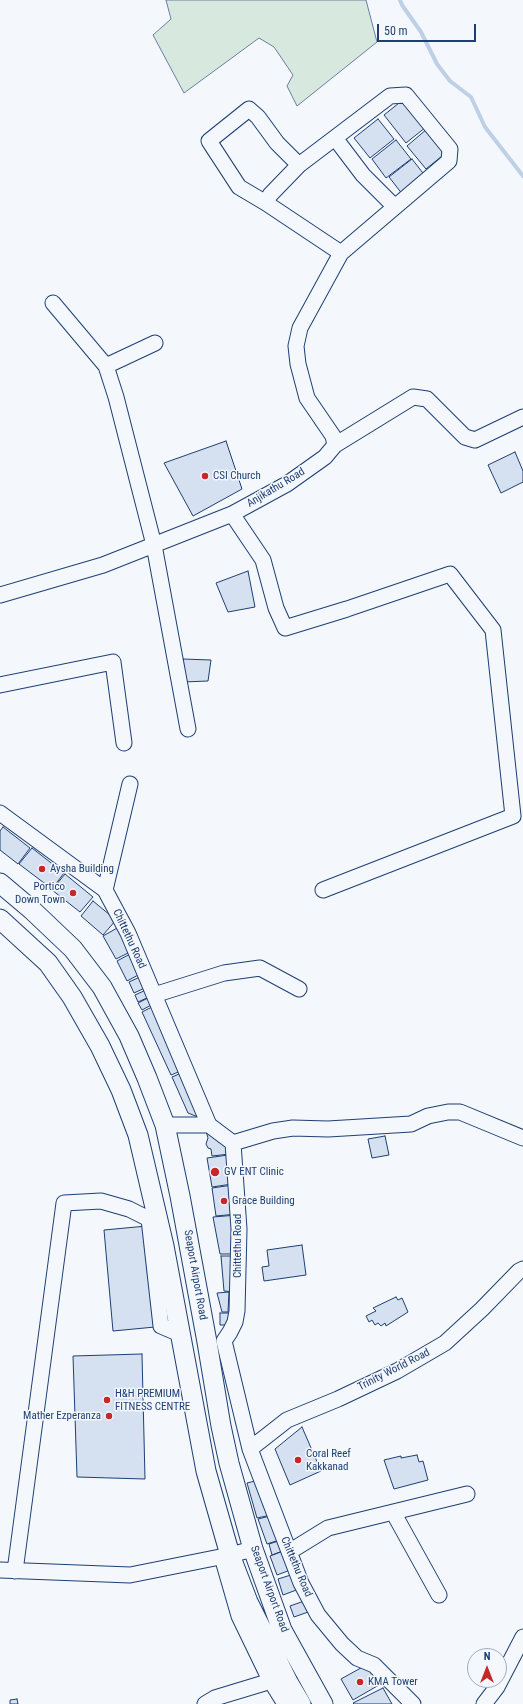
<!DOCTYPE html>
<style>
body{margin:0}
#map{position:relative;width:523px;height:1704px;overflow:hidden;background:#f4f7fb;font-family:"Roboto Condensed",sans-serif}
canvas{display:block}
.north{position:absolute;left:467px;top:1648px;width:40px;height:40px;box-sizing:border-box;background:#f4f7fb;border:1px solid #9eadc5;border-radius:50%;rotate:0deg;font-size:11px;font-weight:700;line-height:16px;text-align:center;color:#1d3f73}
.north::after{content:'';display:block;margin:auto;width:14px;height:18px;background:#c62828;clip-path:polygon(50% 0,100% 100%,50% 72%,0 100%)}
.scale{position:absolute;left:377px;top:24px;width:99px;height:18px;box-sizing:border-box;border:2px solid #1d3f73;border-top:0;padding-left:5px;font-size:12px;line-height:14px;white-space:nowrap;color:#1d3f73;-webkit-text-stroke:3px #f4f7fb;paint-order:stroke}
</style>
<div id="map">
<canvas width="523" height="1704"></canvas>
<div class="north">N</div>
<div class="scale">50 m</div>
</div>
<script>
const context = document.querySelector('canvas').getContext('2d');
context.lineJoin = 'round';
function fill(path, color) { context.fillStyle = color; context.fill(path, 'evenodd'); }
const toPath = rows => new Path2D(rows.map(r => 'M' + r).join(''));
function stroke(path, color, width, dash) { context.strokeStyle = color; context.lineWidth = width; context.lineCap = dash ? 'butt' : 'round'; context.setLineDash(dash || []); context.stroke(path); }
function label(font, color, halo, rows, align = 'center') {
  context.font = font + ' "Roboto Condensed",sans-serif'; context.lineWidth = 3; context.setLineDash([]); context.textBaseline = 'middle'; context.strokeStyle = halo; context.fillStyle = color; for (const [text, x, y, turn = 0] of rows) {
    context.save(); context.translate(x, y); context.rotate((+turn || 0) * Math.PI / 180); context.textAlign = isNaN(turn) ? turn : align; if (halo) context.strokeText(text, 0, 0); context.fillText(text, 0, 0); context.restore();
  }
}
const green = toPath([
 [166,0,366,0,377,42,297,106,287,86,293,75,274,47,259,38,184,93,153,35,171,19,166,0]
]);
fill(green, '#d7e8df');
stroke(green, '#687fa3', 1);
stroke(toPath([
 [400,0,402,5,421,32,437,64,450,81,471,97,485,127,523,176]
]), '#bed0e5', 4);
const building = toPath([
 [404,99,426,127,406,143,384,115,404,99],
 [378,119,394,139,370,158,354,138,378,119],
 [427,129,447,152,426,169,407,146,427,129],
 [396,140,411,159,386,178,372,159,396,140],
 [412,159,426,177,403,195,389,177,412,159],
 [226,441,242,489,193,516,164,463,226,441],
 [515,452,523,471,523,482,501,493,488,465,515,452],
 [248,571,255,607,228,612,216,583,248,571],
 [183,659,211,660,208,681,183,682,183,659],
 [3,827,30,848,18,864,0,850,0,831,3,827],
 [32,848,64,873,52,889,19,864,32,848],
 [65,874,93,897,80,912,52,890,65,874],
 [93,901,116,920,103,935,81,916,93,901],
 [119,927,132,951,116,959,103,936,119,927],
 [132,953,142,973,127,981,117,961,132,953],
 [142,976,147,987,134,993,129,982,142,976],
 [146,990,149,997,138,1002,135,995,146,990],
 [150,997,153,1004,142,1010,138,1003,150,997],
 [154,1006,183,1070,171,1075,142,1012,154,1006],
 [184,1072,203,1119,188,1113,172,1077,184,1072],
 [206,1131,229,1146,230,1154,212,1156,211,1149,208,1148,206,1144,208,1138,206,1131],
 [385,1136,389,1155,372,1158,368,1139,385,1136],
 [228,1155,232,1184,212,1187,207,1158,228,1155],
 [233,1185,237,1214,216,1216,212,1188,233,1185],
 [237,1215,237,1254,220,1254,213,1217,237,1215],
 [147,1226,155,1327,113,1331,104,1230,147,1226],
 [302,1245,306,1275,264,1281,262,1267,269,1266,267,1250,302,1245],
 [221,1256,237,1256,235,1292,224,1291,221,1256],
 [229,1292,228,1312,222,1312,217,1293,229,1292],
 [396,1297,398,1300,402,1298,408,1312,386,1326,385,1323,381,1326,378,1323,375,1325,372,1320,369,1322,366,1316,376,1311,373,1308,396,1297],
 [220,1313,229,1313,229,1325,220,1325,220,1313],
 [142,1354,145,1479,77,1477,73,1356,142,1354],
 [302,1427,321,1471,290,1485,275,1449,302,1427],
 [417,1455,419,1462,423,1461,428,1480,394,1489,384,1460,401,1456,401,1458,417,1455],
 [259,1480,271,1515,257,1518,247,1483,259,1480],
 [274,1515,282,1539,267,1544,258,1519,274,1515],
 [282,1540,285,1550,272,1555,269,1544,282,1540],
 [286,1550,293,1569,277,1575,270,1556,286,1550],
 [294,1574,299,1589,283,1595,278,1579,294,1574],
 [307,1600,311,1611,294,1617,290,1606,307,1600],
 [368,1664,379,1685,353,1700,341,1679,368,1664],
 [383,1688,392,1704,354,1704,353,1703,383,1688],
 [17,1699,18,1704,10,1704,10,1700,17,1699]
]);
fill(building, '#d5e0f0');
stroke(building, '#1d3f73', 1);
const minor = toPath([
 [335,138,363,175,395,207],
 [299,165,277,143,258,117,249,109,209,141,239,187,266,203,341,253],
 [266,203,270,195,299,165,390,96,406,95,450,149,449,161,341,253,300,328,296,346,298,364,307,398,333,436,335,445],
 [53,303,106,366,116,397,154,545,188,729],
 [106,366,155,343],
 [232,514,263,560,276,608,285,628,347,609,450,574,493,630,513,816,323,890],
 [0,595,103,565,232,514,287,484,325,457,335,445,413,397,427,399,465,437,475,440,523,417],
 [0,685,113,662,124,743],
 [0,813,105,890,128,933,209,1125,233,1143,239,1229,237,1311,235,1322,230,1332,224,1341,250,1449,301,1583,318,1615,342,1644,357,1658,374,1665,413,1704],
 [105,890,130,784],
 [154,995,224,973,260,968,299,989],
 [165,1125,209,1125],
 [233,1143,273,1131,293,1128,328,1129,411,1124,428,1116,448,1112,460,1112,523,1138],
 [250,1449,287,1420,338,1399,397,1371,445,1343,482,1309,519,1271,523,1269],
 [393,1512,439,1595],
 [289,1552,328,1528,467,1494],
 [222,1557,239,1616,269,1678,285,1704],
 [0,1570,130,1575,230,1555,253,1549],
 [15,1571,64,1203,101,1201,129,1209,149,1219,161,1326,180,1334],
 [205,1704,215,1698,271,1681],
 [484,1704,497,1687,523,1637]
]);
const major = toPath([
 [0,883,32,910,73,949,102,987,129,1036,147,1078,165,1125,180,1196,207,1342,221,1426,229,1463,253,1549,282,1630,323,1704],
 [0,919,48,963,72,997,100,1046,121,1090,138,1135,164,1246,206,1471,230,1555,248,1602,288,1682,301,1704]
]);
stroke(minor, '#1d3f73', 17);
stroke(major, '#1d3f73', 21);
stroke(minor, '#f4f7fb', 15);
stroke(major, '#f4f7fb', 19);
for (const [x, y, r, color] of [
 [205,476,4,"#c62828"],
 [42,869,4,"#c62828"],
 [73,893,4,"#c62828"],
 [215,1172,5,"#c62828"],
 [224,1201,4,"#c62828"],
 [107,1400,4,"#c62828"],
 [109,1416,4,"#c62828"],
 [298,1460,4,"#c62828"],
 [360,1682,4,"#c62828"]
]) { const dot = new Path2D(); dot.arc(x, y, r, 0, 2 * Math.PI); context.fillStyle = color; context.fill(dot); stroke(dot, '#f4f7fb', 1.5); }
label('11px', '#1d3f73', '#f4f7fb', [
 ["CSI Church",213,476],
 ["Aysha Building",50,869],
 ["Portico",65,887,"right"],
 ["Down Town",65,900,"right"],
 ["GV ENT Clinic",224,1172],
 ["Grace Building",232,1201],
 ["H&H PREMIUM",115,1394],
 ["FITNESS CENTRE",115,1407],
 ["Mather Ezperanza",101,1416,"right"],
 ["Coral Reef",306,1454],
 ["Kakkanad",306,1467],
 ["KMA Tower",368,1682]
], 'left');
label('11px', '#1d3f73', '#f4f7fb', [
 ["Anjikathu Road",276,488,-31],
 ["Chittethu Road",129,939,65],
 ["Chittethu Road",238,1246,-90],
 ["Seaport Airport Road",195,1275,80],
 ["Trinity World Road",394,1370,-27],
 ["Chittethu Road",296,1567,67],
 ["Seaport Airport Road",269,1589,70]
]);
</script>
